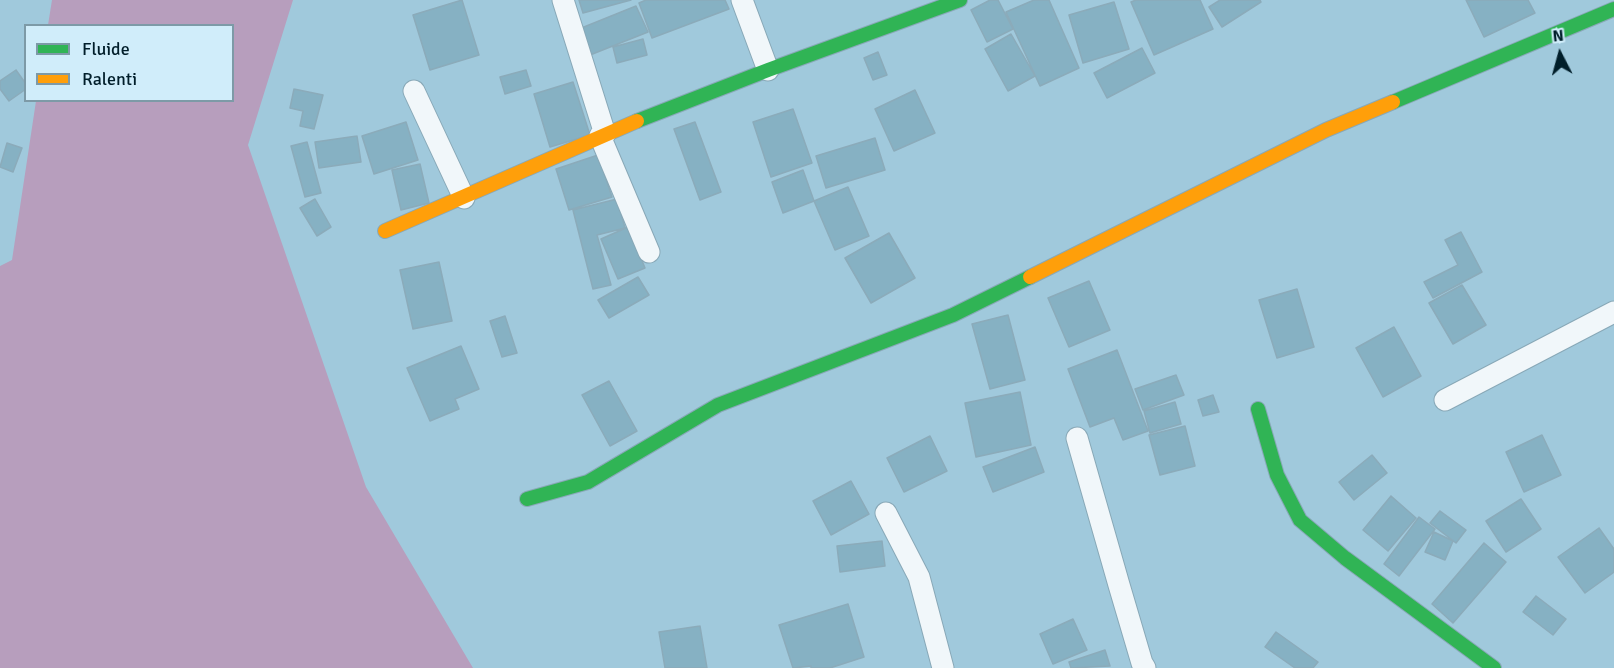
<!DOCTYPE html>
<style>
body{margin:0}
#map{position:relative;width:1614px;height:668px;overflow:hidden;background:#a0c9dc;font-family:Signika,sans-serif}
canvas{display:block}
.legend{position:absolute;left:24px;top:24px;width:210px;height:78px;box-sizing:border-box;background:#d0edfa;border:2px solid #7d9aa7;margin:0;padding:8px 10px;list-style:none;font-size:18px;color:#001e2a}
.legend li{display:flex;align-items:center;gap:12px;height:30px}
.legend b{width:30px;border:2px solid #7d9aa7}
.north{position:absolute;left:1530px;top:24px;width:60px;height:60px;-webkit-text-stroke:4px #d0edfa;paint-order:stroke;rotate:354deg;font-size:16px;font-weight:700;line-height:24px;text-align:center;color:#001e2a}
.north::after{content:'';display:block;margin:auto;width:21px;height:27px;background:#001e2a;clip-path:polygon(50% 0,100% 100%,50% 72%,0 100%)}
</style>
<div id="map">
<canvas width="1614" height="668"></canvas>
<ul class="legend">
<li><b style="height:8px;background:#30b455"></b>Fluide</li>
<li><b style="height:8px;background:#ff9f0a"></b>Ralenti</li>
</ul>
<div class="north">N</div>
</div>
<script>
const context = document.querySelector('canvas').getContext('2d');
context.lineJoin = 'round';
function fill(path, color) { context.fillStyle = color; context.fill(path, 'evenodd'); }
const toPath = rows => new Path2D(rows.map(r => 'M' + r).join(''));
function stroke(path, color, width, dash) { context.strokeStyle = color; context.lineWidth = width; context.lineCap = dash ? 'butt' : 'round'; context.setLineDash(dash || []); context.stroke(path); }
fill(toPath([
 [52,0,293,0,248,145,366,487,473,668,0,668,0,266,12,260,36,101,232,100,232,26,48,25]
]), '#b79ebd');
const building = toPath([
 [462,0,479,55,430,70,413,15,462,0],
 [579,0,631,0,583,13,579,0],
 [646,0,725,0,729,9,652,38,639,3,646,0],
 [990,0,998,0,1013,29,987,42,971,10,990,0],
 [1034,0,1049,0,1079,68,1040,86,1006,12,1034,0],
 [1136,0,1200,0,1213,29,1154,55,1131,2,1136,0],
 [1220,0,1260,0,1261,2,1222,27,1209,7,1220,0],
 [1466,0,1528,0,1535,13,1484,37,1466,0],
 [1114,2,1129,49,1083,63,1069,15,1114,2],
 [636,6,648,32,585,57,574,31,636,6],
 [1011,34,1035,76,1008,91,985,49,1011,34],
 [643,39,647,55,617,63,613,47,643,39],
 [1142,48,1155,73,1107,98,1094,73,1142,48],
 [878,52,887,75,873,80,864,58,878,52],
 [16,70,26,84,26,89,9,101,0,89,0,81,16,70],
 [526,70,531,86,505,94,500,77,526,70],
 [573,82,590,135,550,147,534,94,573,82],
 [294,89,323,95,314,129,300,126,303,111,290,108,294,89],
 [915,90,935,133,894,151,875,109,915,90],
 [793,109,812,163,771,177,753,122,793,109],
 [406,122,418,160,374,174,362,136,406,122],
 [695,122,721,192,700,200,674,129,695,122],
 [357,136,361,162,319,168,315,142,357,136],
 [875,138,885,170,826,188,816,156,875,138],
 [307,142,321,193,305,197,291,146,307,142],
 [7,143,22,148,13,172,0,167,7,143],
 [598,155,612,197,569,210,556,169,598,155],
 [420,164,429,203,401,210,392,170,420,164],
 [803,170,814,201,783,213,772,182,803,170],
 [848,187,869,236,835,250,814,201,848,187],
 [315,199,331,227,317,236,300,208,315,199],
 [617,199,625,228,597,235,611,285,593,289,573,210,617,199],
 [628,227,645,268,618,279,601,239,628,227],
 [1461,232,1482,272,1433,298,1424,282,1458,265,1445,240,1461,232],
 [889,233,915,278,871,303,845,258,889,233],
 [439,262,452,321,413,329,400,270,439,262],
 [638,277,649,295,609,318,598,300,638,277],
 [1089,281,1110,330,1069,347,1048,298,1089,281],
 [1462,285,1486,325,1453,344,1429,303,1462,285],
 [1297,289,1314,347,1277,358,1259,300,1297,289],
 [1008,315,1025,380,990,389,972,324,1008,315],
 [505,316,517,353,502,357,490,321,505,316],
 [1394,327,1421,376,1383,397,1356,348,1394,327],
 [461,346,479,389,455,399,459,409,430,421,407,368,461,346],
 [1117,350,1148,431,1123,440,1114,418,1090,427,1068,369,1117,350],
 [1176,375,1184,395,1143,410,1135,389,1176,375],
 [609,381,637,431,610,446,582,395,609,381],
 [1020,392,1031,445,976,457,965,403,1020,392],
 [1213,395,1219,412,1203,416,1198,400,1213,395],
 [1175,402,1181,424,1150,433,1144,411,1175,402],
 [1185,426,1195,466,1160,475,1149,435,1185,426],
 [1542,435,1561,475,1524,492,1506,452,1542,435],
 [930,436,947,471,904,492,887,458,930,436],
 [1035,447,1044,472,993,492,983,467,1035,447],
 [1372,455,1387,473,1354,500,1339,482,1372,455],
 [851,481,869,514,831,535,813,501,851,481],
 [1391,496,1416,518,1388,551,1363,530,1391,496],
 [1521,499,1541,529,1506,552,1486,521,1521,499],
 [1440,511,1466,530,1456,543,1430,523,1440,511],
 [1419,517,1435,529,1399,576,1384,564,1419,517],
 [1599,528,1614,549,1614,572,1585,593,1558,557,1599,528],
 [1434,532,1453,541,1445,560,1425,552,1434,532],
 [882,541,885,566,840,572,837,546,882,541],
 [1484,543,1506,562,1453,623,1432,604,1484,543],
 [1536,596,1566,619,1553,635,1523,612,1536,596],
 [848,604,864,657,830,668,811,668,811,666,793,668,779,625,848,604],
 [1073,619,1087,650,1053,664,1040,634,1073,619],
 [700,626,707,668,665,668,659,632,700,626],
 [1276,632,1318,662,1313,668,1295,668,1265,647,1276,632],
 [1105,650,1110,666,1071,668,1069,662,1105,650]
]);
fill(building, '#86b1c3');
stroke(building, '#8babba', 1.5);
const street = toPath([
 [563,0,605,134],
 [742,0,768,70],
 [414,91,464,198],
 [600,136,649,252],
 [1445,400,1614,312],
 [1077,438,1119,585,1142,663,1145,668],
 [886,513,919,577,943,668]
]);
const fast = toPath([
 [1393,102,1614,9],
 [637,121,768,70,960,0],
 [1258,409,1277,475,1300,520,1345,558,1494,668],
 [527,499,588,482,718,405,953,315,1030,277]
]);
const slow = toPath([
 [385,231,637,121],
 [1030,277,1326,130,1393,102]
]);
stroke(street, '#88a8b7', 23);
stroke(fast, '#88a8b7', 16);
stroke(slow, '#88a8b7', 16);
stroke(street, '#f1f7fa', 21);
stroke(fast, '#30b455', 14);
stroke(slow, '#ff9f0a', 14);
</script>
